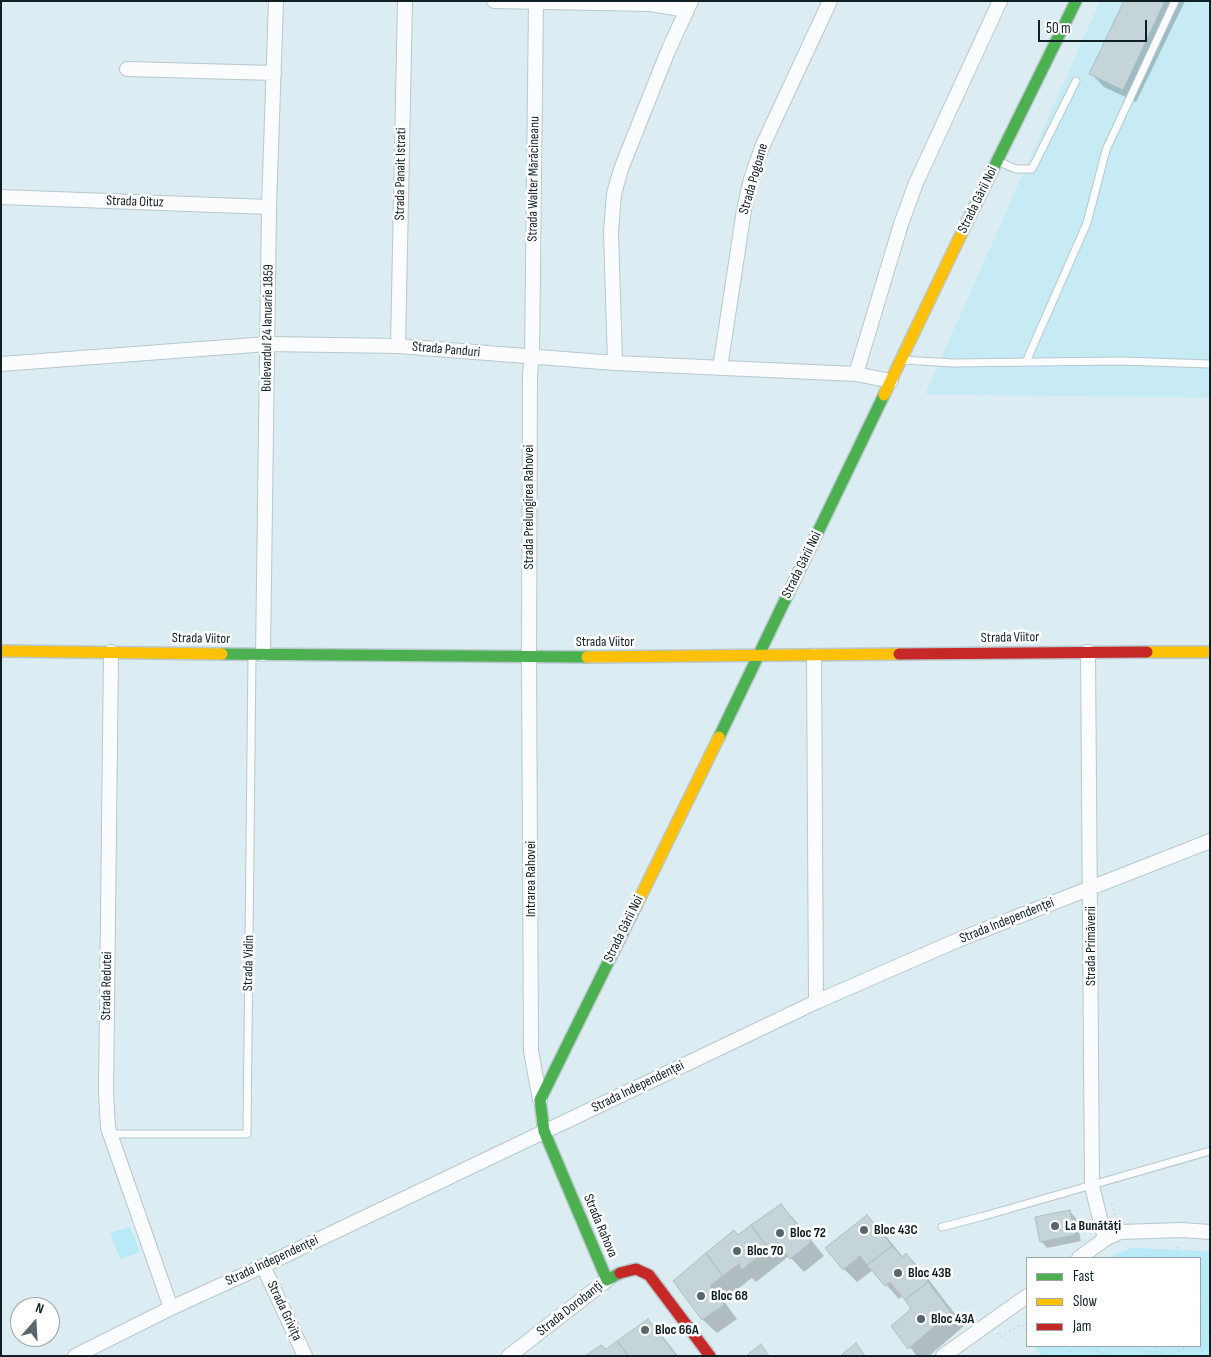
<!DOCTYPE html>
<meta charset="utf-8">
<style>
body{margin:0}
#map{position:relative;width:1211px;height:1357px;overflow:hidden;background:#dbedf2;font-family:"Sofia Sans Condensed",sans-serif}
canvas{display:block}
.frame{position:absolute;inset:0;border:2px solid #0f1f24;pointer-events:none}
.legend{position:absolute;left:1026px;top:1257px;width:175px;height:90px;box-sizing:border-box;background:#fff;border:1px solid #9fa5a7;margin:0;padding:6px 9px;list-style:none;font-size:15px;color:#0f1f24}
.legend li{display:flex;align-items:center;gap:10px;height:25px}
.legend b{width:25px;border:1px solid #9fa5a7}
.north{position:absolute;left:10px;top:1297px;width:50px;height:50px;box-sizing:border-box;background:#fff;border:1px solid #9fa5a7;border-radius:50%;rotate:19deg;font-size:14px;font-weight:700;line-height:20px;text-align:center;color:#0f1f24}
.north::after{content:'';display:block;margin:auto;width:18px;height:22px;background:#56676c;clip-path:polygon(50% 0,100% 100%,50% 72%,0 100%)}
.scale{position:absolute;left:1038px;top:20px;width:109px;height:22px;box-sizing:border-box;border:2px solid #0f1f24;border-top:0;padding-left:6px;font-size:15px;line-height:18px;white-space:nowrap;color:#0f1f24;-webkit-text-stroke:4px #fff;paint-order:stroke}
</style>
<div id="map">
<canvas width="1211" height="1357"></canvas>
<div class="frame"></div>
<ul class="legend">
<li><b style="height:6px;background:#4caf50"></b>Fast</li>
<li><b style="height:6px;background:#ffc107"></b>Slow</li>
<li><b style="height:6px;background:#c62828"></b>Jam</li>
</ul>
<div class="north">N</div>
<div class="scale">50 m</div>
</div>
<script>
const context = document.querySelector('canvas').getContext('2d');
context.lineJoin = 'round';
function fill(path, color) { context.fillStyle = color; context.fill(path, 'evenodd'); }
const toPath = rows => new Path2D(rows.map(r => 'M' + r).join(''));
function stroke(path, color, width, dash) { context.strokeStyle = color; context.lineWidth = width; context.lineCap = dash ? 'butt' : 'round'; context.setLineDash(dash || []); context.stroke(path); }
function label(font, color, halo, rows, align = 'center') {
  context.font = font + ' "Sofia Sans Condensed",sans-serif'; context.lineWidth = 5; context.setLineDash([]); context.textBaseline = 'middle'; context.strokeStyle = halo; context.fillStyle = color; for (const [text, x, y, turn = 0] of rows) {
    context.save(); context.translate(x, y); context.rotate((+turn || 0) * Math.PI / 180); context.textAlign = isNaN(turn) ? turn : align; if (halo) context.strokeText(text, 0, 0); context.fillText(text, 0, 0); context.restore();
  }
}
fill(toPath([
 [1100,1,1210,1,1210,398,925,394]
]), '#c6ebf5');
fill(toPath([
 [130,1227,140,1252,120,1259,110,1233],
 [1132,1248,1210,1251,1210,1356,1042,1356,1034,1346,1200,1346,1200,1258,1111,1258,1116,1254]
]), '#b8eaf8');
fill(toPath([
 [1125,1,1185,1,1136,102,1104,87,1091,73],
 [781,1206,794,1219,824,1256,804,1272,789,1256,756,1282,752,1278,723,1300,737,1319,717,1333,703,1320,675,1281],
 [1070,1212,1076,1218,1081,1241,1047,1248,1041,1241],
 [867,1216,881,1230,903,1257,906,1254,920,1268,964,1326,929,1356,917,1356,893,1326,913,1309,902,1296,899,1299,873,1270,857,1282,844,1269],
 [648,1321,661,1334,678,1356,588,1356,605,1351]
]), '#0003');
const building = toPath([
 [1124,1,1165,1,1123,90,1089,74,1124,1],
 [781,1204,811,1242,790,1259,777,1242,768,1248,751,1225,781,1204],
 [1070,1210,1075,1235,1040,1242,1035,1217,1070,1210],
 [867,1215,892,1246,867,1265,860,1256,843,1270,825,1248,867,1215],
 [751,1225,768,1248,742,1270,739,1264,723,1276,706,1253,734,1230,738,1235,751,1225],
 [892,1246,902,1257,906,1253,928,1282,905,1300,890,1282,885,1286,867,1265,892,1246],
 [706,1253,723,1276,710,1286,724,1305,702,1320,673,1281,706,1253],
 [928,1282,951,1312,908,1349,891,1326,911,1309,905,1300,928,1282],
 [648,1319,677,1356,628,1356,617,1341,648,1319],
 [617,1341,628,1356,585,1356,601,1345,606,1349,617,1341],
 [856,1343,865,1356,840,1356,856,1343],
 [761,1344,769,1356,746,1356,761,1344]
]);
fill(building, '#c4d4d8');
stroke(building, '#aebec3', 1);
const lane = toPath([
 [997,161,1016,169,1032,169,1076,81],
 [903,360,953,363,1121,361,1210,364],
 [1026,362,1087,223,1106,150,1175,1],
 [109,1134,247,1134,252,655],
 [942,1227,984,1216,1210,1151]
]);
const street = toPath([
 [494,1,650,4,687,10],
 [536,1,532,357,530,374,529,657,531,1051,540,1100],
 [127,69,274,73],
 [1,197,269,207],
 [398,346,405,1],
 [615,363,611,232,614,194,621,169,668,51,691,1],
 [1,364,267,344,398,346,615,363,856,374,891,381],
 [720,368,744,210,751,179,762,147,830,1],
 [856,374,901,224,916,183,1000,1],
 [111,652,106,1093,108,1128,171,1308],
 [1088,652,1092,1186,1105,1239],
 [263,654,269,207,276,1],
 [814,656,816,1002],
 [1079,1258,1105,1239,1120,1232,1181,1230,1210,1232],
 [263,1266,305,1356],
 [75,1356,171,1308,263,1266,816,1002,958,940,1210,841],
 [509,1356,607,1280],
 [943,1356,1027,1296]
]);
const fast = toPath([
 [967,222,1076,1],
 [222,654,587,657],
 [719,737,884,395],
 [620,1273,607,1280,544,1131,540,1100,636,906]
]);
const slow = toPath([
 [884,395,967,222],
 [1,651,222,654],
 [1147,652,1210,652],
 [587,657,899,654],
 [636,906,719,737]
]);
const jam = toPath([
 [899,654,1147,652],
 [620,1273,636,1269,649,1275,710,1356]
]);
stroke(lane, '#b8c8cd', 9);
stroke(street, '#b8c8cd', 16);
stroke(fast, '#b8c8cd', 14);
stroke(slow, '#b8c8cd', 14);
stroke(jam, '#b8c8cd', 14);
stroke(toPath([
 [1112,1204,1116,1218],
 [1176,1258,1179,1243],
 [1200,1298,1210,1301],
 [998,1333,1001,1337,1019,1325,1027,1327],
 [1200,1338,1210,1332],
 [1069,1346,1073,1356],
 [1137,1346,1143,1354],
 [1097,1351,1109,1356],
 [1155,1352,1157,1346],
 [1094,1356,1098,1346],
 [1142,1356,1149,1352,1155,1352,1164,1356],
 [1170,1356,1187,1346]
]), '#cbd1d3', 2.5, [1, 4]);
stroke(lane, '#fafcfd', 7);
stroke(street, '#fafcfd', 14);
stroke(fast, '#4caf50', 11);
stroke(slow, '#ffc107', 11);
stroke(jam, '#c62828', 11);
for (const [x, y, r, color] of [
 [1055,1226,5,"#56676c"],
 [864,1230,5,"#56676c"],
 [780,1233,5,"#56676c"],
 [737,1251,5,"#56676c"],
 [898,1273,5,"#56676c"],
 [701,1296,5,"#56676c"],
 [921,1319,5,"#56676c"],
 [645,1330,5,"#56676c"]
]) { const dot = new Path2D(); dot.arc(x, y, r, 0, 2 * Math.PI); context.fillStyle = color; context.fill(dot); stroke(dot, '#fff', 2); }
label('14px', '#0f1f24', '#fff', [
 ["Strada Panait Istrati",401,174,-89],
 ["Strada Walter Mărăcineanu",534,179,-89],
 ["Strada Pogoane",754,179,-74],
 ["Strada Gării Noi",978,200,-64],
 ["Strada Oituz",135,202,2],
 ["Bulevardul 24 Ianuarie 1859",268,328,-89],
 ["Strada Panduri",446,350,5],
 ["Strada Prelungirea Rahovei",529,507,-90],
 ["Strada Gării Noi",802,565,-64],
 ["Strada Viitor",1010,638,-1],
 ["Strada Viitor",201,639,1],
 ["Strada Viitor",605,642],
 ["Intrarea Rahovei",531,879,-90],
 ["Strada Independenței",1007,921,-22],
 ["Strada Gării Noi",624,929,-64],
 ["Strada Primăverii",1091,946,-90],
 ["Strada Vidin",249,963,-89],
 ["Strada Redutei",107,986,-89],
 ["Strada Independenței",638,1087,-26],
 ["Strada Rahova",600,1226,67],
 ["Strada Independenței",272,1261,-25],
 ["Strada Dorobanți",570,1309,-38],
 ["Strada Grivița",284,1311,65]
]);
label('bold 14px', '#0f1f24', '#fff', [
 ["La Bunătăți",1065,1226],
 ["Bloc 43C",874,1230],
 ["Bloc 72",790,1233],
 ["Bloc 70",747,1251],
 ["Bloc 43B",908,1273],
 ["Bloc 68",711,1296],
 ["Bloc 43A",931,1319],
 ["Bloc 66A",655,1330]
], 'left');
</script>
